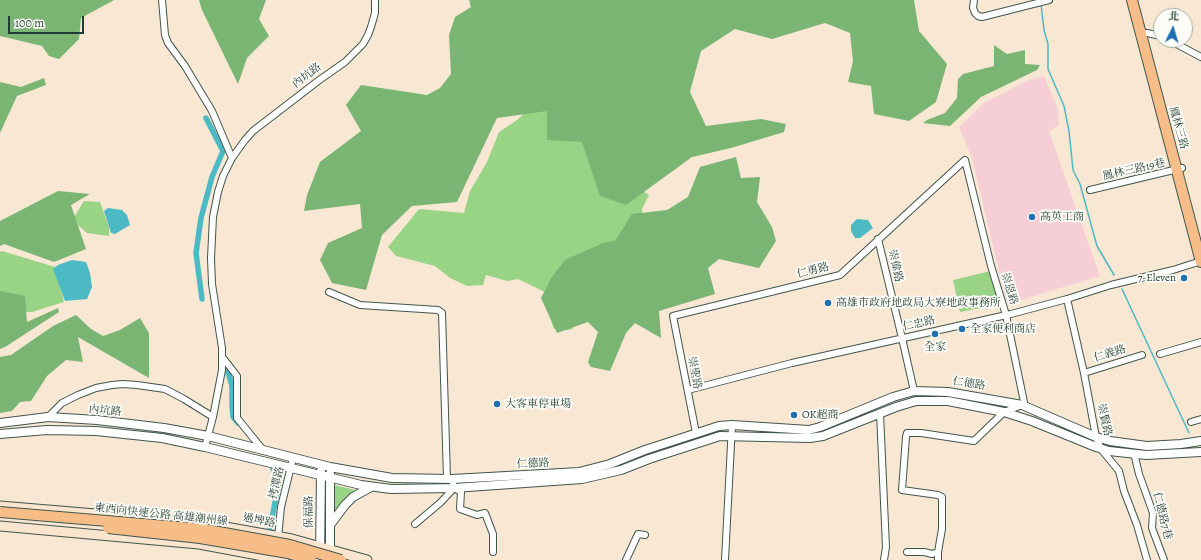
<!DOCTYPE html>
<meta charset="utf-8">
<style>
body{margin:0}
#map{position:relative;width:1201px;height:560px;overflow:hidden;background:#f8e7d3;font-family:Alegreya,"Noto Serif TC",serif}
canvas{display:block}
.north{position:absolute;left:1153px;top:8px;width:40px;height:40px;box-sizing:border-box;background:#fdfcf7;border:1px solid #a4b0a9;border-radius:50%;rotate:5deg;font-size:11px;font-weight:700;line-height:16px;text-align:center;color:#1f3d34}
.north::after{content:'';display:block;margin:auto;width:14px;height:18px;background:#1f6fb2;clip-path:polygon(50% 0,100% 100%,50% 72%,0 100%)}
.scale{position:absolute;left:8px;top:16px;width:76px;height:18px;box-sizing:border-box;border:2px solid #1f3d34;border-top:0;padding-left:5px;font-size:12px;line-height:14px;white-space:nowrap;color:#1f3d34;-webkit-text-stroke:3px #fdfcf7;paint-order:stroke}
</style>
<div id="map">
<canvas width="1201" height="560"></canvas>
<div class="north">北</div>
<div class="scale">100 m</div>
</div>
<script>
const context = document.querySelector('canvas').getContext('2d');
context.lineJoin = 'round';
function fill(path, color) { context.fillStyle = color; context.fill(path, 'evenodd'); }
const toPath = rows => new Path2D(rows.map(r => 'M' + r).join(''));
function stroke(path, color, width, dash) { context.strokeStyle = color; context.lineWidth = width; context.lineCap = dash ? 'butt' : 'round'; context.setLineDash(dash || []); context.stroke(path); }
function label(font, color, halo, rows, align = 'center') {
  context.font = font + ' Alegreya,"Noto Serif TC",serif'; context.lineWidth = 3.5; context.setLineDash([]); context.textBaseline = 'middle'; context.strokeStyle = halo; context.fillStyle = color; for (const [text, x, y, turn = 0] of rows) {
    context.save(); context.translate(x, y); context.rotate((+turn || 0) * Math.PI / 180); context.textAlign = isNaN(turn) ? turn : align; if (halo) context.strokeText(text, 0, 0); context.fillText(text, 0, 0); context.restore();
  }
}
fill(toPath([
 [1044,76,1058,109,1059,125,1049,131,1100,276,1011,303,1006,301,972,158,959,127,984,103,1031,79]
]), '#f6cfd6');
fill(toPath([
 [545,100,635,186,649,195,642,209,642,219,572,329,568,330,554,329,546,306,547,293,518,279,507,281,486,275,483,285,467,286,450,278,435,266,396,256,388,247,419,209,464,213,470,191,487,162,499,132,517,120,532,106],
 [84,201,100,202,109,227,109,236,87,233,78,225,74,217],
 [2,251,55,267,64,302,32,312,10,311,0,310,0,252],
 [991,271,1001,304,960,312,953,280],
 [334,485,355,490,346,497,335,510]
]), '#99d386');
fill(toPath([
 [0,0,114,0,81,18,79,39,59,59,49,56,42,46,0,36],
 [199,0,266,0,259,19,269,36,247,58,238,84,202,10],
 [469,0,914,0,919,31,947,64,936,102,909,121,874,114,871,86,848,82,853,61,850,33,825,23,772,39,735,29,701,51,690,92,706,126,761,119,786,124,784,132,731,148,692,157,626,205,600,196,582,142,547,140,547,111,497,118,457,202,412,206,382,235,366,290,332,283,320,260,328,243,362,228,360,204,304,211,307,195,320,162,361,131,346,105,361,85,427,95,440,88,451,74,449,35,455,17,471,7],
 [994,45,1007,54,1025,50,1025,64,1040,65,1037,70,981,97,950,126,923,123,927,120,945,113,957,98,958,79,963,74,994,66],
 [44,78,46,85,17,96,0,133,0,82,21,87],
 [736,157,741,178,760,177,757,202,772,227,776,241,759,268,719,259,708,268,715,294,659,311,661,338,635,323,626,333,610,371,591,367,588,362,598,332,588,322,557,333,541,298,552,277,565,260,603,243,615,241,632,214,667,210,688,197,700,167],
 [58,191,90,194,71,205,86,249,54,262,4,244,0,246,0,221],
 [0,291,25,296,27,322,58,308,59,312,5,347,0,349],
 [76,315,91,329,103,336,120,330,140,318,149,333,149,378,78,337,83,362,66,360,47,376,31,401,20,402,12,411,0,413,0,357,11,355,53,326]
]), '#7ab573');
fill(toPath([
 [108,208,122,210,127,215,130,225,115,234,111,233,104,211],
 [857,219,868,220,873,228,860,238,855,238,851,231,851,225],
 [72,260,86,262,90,273,92,287,87,299,65,301,53,269,58,265]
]), '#4cbac4');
stroke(toPath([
 [1041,4,1044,30,1048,44,1048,69,1064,106,1069,131,1073,170,1080,184,1097,246,1114,275],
 [1122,289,1189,433]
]), '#4cbac4', 1.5);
stroke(toPath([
 [202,299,196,253,201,218,212,177,223,151,206,118],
 [228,372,232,386,232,405,233,417,238,423],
 [270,538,270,529,279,481,276,471,273,469]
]), '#4cbac4', 5.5);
const minor = toPath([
 [162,0,165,35,168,43,185,66,212,111,232,158],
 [974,0,973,8,975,13,978,16,982,17,1049,0],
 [1141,34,1147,33,1161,36],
 [1169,40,1201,57],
 [1090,190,1182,168],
 [878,239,902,338,914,391],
 [329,292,360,305,438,310,442,313,447,478],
 [1067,299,1084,373,1096,437,1101,449,1119,471,1124,491,1137,525,1147,560],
 [1160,354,1201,342],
 [223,358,237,376,237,418,263,450],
 [1084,373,1142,355],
 [688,390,792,363,1011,314,1067,299,1111,285,1173,270,1201,261],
 [880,413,886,547,884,560],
 [48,417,62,403,78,395,96,388,112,385,123,384,137,385,165,389,184,399,213,417],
 [1191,422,1201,419],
 [696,433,673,316,840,275,965,160,991,266,1006,315,1024,402,1022,405,1004,412,974,441,921,433,907,433,906,437,902,490,938,495,942,497,942,529,938,552,938,560],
 [205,447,213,417,222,370,222,348,212,284,211,258,213,217,218,192,223,176,232,158,245,140,253,131,318,81,345,62,363,44,368,35,371,27,375,13,375,0],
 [1134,453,1139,474,1153,513,1152,528,1164,560],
 [454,488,461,492,460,509,477,515,485,513,493,534,493,552],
 [415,524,440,503,454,488,452,479],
 [278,538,281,507,293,458],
 [907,552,924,552,932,554,938,552],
 [626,560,638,534,645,535],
 [725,560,732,425]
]);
const tertiary = toPath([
 [0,423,48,417,97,420,164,428,208,436,330,467,392,478,452,479,579,472,610,464,645,450,719,426,732,425,809,430,820,427,893,397,914,391,948,392,1022,405,1096,437,1110,441,1147,446,1181,444,1201,441],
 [0,434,47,430,96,431,162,438,205,447,361,485,391,489,454,488,582,479,621,470,649,459,720,436,810,438,823,436,896,407,916,401,948,401,1004,412,1032,421,1096,447,1109,451,1146,455,1201,452],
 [330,474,330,556],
 [330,525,345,505,353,497,371,487],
 [320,560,321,471]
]);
const secondary = toPath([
 [0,506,203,523,292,539,367,560],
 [0,526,199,544,284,560]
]);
const primary = toPath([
 [1132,0,1201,262]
]);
stroke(minor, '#40564c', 8);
stroke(tertiary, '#40564c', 10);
stroke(secondary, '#40564c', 11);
stroke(primary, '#40564c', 12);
stroke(minor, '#fff', 6);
stroke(tertiary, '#fff', 8);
stroke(secondary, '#fce5cf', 9);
stroke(primary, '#f7bd88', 10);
const trunkBridge = toPath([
 [0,512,202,529,290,545,341,560],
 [108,528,200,538,288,553,311,560]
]);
stroke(trunkBridge, '#40564c', 12, []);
stroke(trunkBridge, '#f7bd88', 10);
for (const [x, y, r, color] of [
 [1032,217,4,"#1f6fb2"],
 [1184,278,4,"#1f6fb2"],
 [828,303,4,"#1f6fb2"],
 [962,329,4,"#1f6fb2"],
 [935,334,4,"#1f6fb2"],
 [497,404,4,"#1f6fb2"],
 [794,415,4,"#1f6fb2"]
]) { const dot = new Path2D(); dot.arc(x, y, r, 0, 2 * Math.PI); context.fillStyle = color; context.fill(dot); stroke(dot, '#fdfcf7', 1.5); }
label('11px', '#1f3d34', '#fdfcf7', [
 ["內坑路",307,76,-37],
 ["鳳林三路",1178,128,75],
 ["鳳林三路19巷",1134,170,-13],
 ["崇偉路",895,266,77],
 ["仁勇路",813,271,-14],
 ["崇恩路",1009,289,73],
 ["仁忠路",919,324,-13],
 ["仁義路",1110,354,-17],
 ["崇聖路",694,373,79],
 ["仁德路",969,384,9],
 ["內坑路",105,411,5],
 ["崇賢路",1104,420,77],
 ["仁德路",533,464,-3],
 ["拷潭路",277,483,-76],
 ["保福路",309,512,-90],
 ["東西向快速公路 高雄潮州線",161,515,6],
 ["仁德路7巷",1162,516,76],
 ["過埤路",259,521,11]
]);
label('11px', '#1f3d34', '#fdfcf7', [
 ["高英工商",1040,217],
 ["7-Eleven",1176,278,"right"],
 ["高雄市政府地政局大寮地政事務所",836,303],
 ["全家便利商店",970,329],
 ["全家",935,347,"center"],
 ["大客車停車場",505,404],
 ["OK超商",802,415]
], 'left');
</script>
